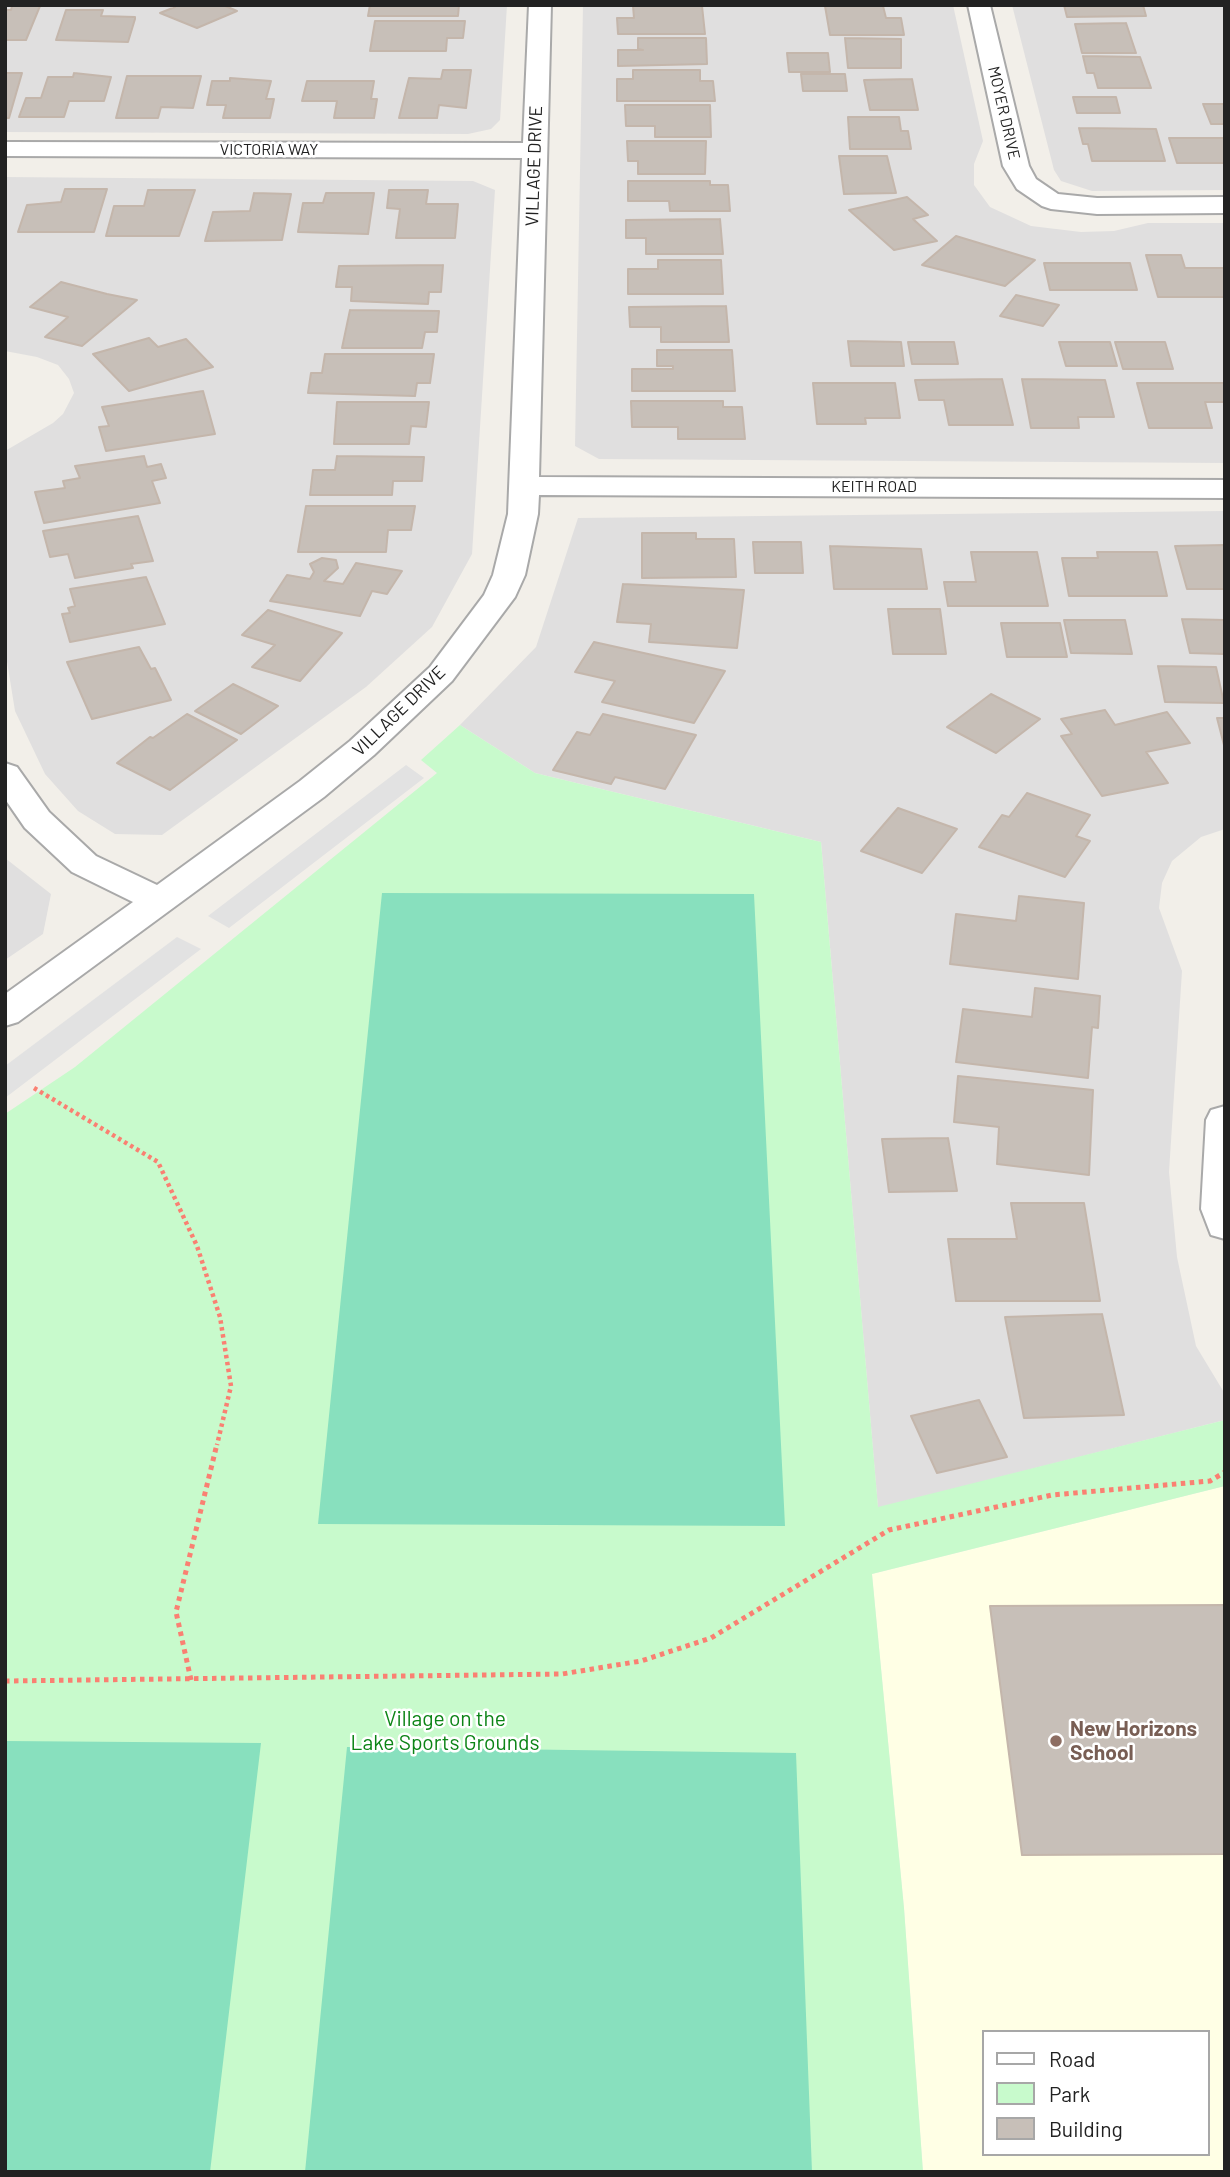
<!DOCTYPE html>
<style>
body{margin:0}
#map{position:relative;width:1230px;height:2177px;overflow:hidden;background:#f2efe9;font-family:Barlow,sans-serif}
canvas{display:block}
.frame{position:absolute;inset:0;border:7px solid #222;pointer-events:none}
.legend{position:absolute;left:982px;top:2030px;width:228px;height:126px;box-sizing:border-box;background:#fff;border:2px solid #a7a7a7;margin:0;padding:9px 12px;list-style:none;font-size:21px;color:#222}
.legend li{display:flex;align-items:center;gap:14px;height:35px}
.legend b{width:35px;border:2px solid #a7a7a7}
</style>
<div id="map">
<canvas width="1230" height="2177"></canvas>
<div class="frame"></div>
<ul class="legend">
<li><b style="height:9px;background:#fff"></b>Road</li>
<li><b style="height:19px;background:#c8facc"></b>Park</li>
<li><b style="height:19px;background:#c7bfb8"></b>Building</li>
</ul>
</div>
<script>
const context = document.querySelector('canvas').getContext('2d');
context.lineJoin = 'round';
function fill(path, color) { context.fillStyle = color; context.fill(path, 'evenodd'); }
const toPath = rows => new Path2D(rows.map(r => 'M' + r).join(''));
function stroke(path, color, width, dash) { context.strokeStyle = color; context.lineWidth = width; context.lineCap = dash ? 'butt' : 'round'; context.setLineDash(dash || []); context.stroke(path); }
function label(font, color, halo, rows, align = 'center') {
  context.font = font + ' Barlow,sans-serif'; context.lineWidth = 5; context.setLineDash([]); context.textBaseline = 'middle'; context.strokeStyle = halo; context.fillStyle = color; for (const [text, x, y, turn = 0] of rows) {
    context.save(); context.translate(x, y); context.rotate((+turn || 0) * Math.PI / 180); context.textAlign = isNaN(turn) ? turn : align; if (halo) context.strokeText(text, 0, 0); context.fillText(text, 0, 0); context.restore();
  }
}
fill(toPath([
 [5,5,507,5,500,120,491,129,468,134,5,132],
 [583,5,953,5,983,141,974,164,974,185,990,207,1031,226,1081,232,1114,231,1148,223,1225,223,1225,463,599,459,575,446],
 [1012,5,1225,5,1225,190,1092,191,1061,181,1054,170],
 [5,177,473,181,495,190,472,554,432,627,366,687,162,835,115,834,78,811,45,774,15,711,5,649,5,451,53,423,63,414,74,393,69,379,58,365,37,357,5,351],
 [1225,511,1225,829,1201,837,1172,861,1162,883,1159,908,1182,971,1169,1172,1177,1257,1196,1346,1225,1394,1225,1420,878,1508,821,842,535,773,460,725,536,647,578,518],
 [5,858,51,894,43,934,5,960]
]), '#e0dfdf');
fill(toPath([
 [1225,1486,1225,2172,923,2172,904,1908,872,1574],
 [983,2032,1207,2032,1207,2154,983,2154]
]), '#ffffe5');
fill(toPath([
 [460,725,535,773,821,842,878,1507,1225,1420,1225,1486,872,1574,904,1908,923,2172,5,2172,5,1114,75,1067,437,773,421,760]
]), '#c8facc');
fill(toPath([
 [382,893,754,894,785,1526,318,1524],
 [5,1741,261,1743,210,2172,5,2172],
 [347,1747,796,1753,812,2172,305,2172]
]), '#88e0be');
fill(toPath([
 [406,765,424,778,229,928,208,916],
 [177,937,201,949,5,1098,5,1066]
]), '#e2e2e2');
const building = toPath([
 [170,5,223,5,237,11,197,28,160,13,175,7,170,5],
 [370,5,459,5,458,16,368,16,370,5],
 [1064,5,1143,5,1146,16,1067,17,1064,5],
 [12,6,40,6,26,40,5,40,5,10,11,10,12,6],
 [633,6,702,6,705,34,618,34,617,18,634,18,633,6],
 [825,6,883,6,886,18,901,18,904,35,830,35,825,6],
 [66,10,103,10,101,16,135,17,135,19,128,42,56,40,66,10],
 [375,21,465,21,463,38,447,38,446,51,370,51,375,21],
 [1126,23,1136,53,1082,53,1075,24,1126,23],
 [638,38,706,38,707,64,618,66,618,50,643,50,638,49,638,38],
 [845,38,901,39,901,68,848,68,845,38],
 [787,53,828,53,830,72,789,72,787,53],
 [1083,56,1140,57,1151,88,1098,88,1094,73,1087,73,1083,56],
 [443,70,471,70,466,108,439,105,437,118,399,118,409,78,441,79,443,70],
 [633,70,700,70,700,81,713,81,715,101,617,101,617,79,633,79,633,70],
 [5,73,22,73,9,118,5,118,5,73],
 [74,73,111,77,104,101,69,101,64,117,19,117,26,98,41,98,48,77,73,77,74,73],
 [801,74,845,74,847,91,803,91,801,74],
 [127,76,201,76,193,108,161,107,158,118,116,118,127,76],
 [230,78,271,81,266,99,274,99,270,118,223,118,226,105,207,105,212,81,230,81,230,78],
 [912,79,918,110,870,110,864,80,912,79],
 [307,81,374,81,371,99,377,99,374,118,334,118,337,101,302,101,307,81],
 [1073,97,1116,97,1120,113,1077,113,1073,97],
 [1203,104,1225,104,1225,124,1211,124,1203,104],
 [625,105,710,105,711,137,655,137,655,126,626,126,625,105],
 [848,117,899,117,901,131,908,131,911,149,850,149,848,117],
 [1079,128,1156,129,1165,161,1092,161,1088,144,1083,144,1079,128],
 [1169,138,1225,138,1225,163,1177,163,1169,138],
 [627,141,706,141,705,174,638,174,638,161,628,161,627,141],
 [839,156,887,156,896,193,844,194,839,156],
 [628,181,710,181,710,185,728,185,730,211,670,211,669,201,628,201,628,181],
 [65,189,107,189,94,232,18,232,27,205,61,202,65,189],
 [148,190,195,190,179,236,106,236,114,206,144,206,148,190],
 [389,190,428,190,426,204,458,204,455,238,396,238,400,209,387,208,389,190],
 [254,193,291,194,282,240,205,241,213,212,250,211,254,193],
 [326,193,374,193,368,234,298,232,303,203,323,203,326,193],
 [907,197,928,215,913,219,937,241,894,250,849,210,907,197],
 [720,219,723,254,646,254,646,238,626,238,626,220,720,219],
 [956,236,1035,260,1005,286,922,265,956,236],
 [1146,255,1181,255,1185,268,1225,268,1225,297,1158,297,1146,255],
 [658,260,721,260,723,294,628,294,628,269,658,269,658,260],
 [1044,263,1130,263,1137,290,1050,290,1044,263],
 [443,265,441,292,429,292,428,304,351,301,352,287,336,287,339,266,443,265],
 [61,282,107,294,137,300,82,346,45,337,68,317,30,307,61,282],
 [1016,295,1059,305,1043,326,1000,316,1016,295],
 [726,306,729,342,661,342,661,327,630,327,629,307,726,306],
 [350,310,439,311,437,332,425,332,422,348,342,348,350,310],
 [149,338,158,347,186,339,213,367,129,391,93,354,149,338],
 [848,341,901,342,904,366,851,366,848,341],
 [908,342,954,342,958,364,912,364,908,342],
 [1059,342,1110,342,1117,366,1066,366,1059,342],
 [1115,342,1165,342,1173,369,1123,369,1115,342],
 [657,350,732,350,735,391,632,391,632,369,673,369,673,366,657,366,657,350],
 [325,354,434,354,430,383,417,383,415,396,308,393,311,373,322,373,325,354],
 [1002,379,1013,425,949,425,944,400,919,400,915,380,1002,379],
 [1022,379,1105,380,1114,417,1078,417,1079,428,1031,428,1022,379],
 [813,383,895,383,900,418,865,418,866,424,817,424,813,383],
 [1137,383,1225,383,1225,402,1205,402,1212,428,1149,428,1137,383],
 [203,391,215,434,106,451,99,427,109,426,102,407,203,391],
 [631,401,723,401,723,407,742,407,745,439,678,439,678,427,632,427,631,401],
 [337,402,429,402,426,427,411,426,409,444,334,444,337,402],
 [144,456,147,467,161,464,166,478,152,481,160,503,44,523,35,492,65,488,63,481,80,478,75,466,144,456],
 [337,456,424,457,422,481,393,481,392,495,310,495,313,470,335,470,337,456],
 [306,506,415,506,411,530,388,530,386,552,298,552,306,506],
 [138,516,153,561,131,564,133,568,75,578,68,554,50,557,43,531,138,516],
 [642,533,696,533,696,539,734,539,736,577,642,578,642,533],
 [753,542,801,542,803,573,755,573,753,542],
 [1225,545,1225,589,1187,589,1175,546,1225,545],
 [830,546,921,549,927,589,834,589,830,546],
 [971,552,1037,552,1048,606,948,606,944,582,976,582,971,552],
 [1097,552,1157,552,1167,596,1069,596,1062,558,1098,558,1097,552],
 [322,558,336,560,338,568,324,581,343,584,356,563,402,571,387,594,372,591,360,616,270,601,287,575,310,579,314,572,310,564,322,558],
 [146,577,165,624,70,642,62,614,70,613,68,608,75,606,70,589,146,577],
 [623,584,744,590,737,648,649,642,651,624,617,622,623,584],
 [888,609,940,609,946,654,893,654,888,609],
 [268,610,342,633,300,681,252,667,275,645,242,635,268,610],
 [1182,619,1225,620,1225,654,1190,653,1182,619],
 [1064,620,1125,620,1132,654,1071,653,1064,620],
 [1001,623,1060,623,1067,657,1007,657,1001,623],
 [594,642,725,671,694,723,602,702,615,681,575,672,594,642],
 [139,647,151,669,155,668,171,700,92,719,67,662,139,647],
 [1158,666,1216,667,1224,703,1165,702,1158,666],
 [233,684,278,706,241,734,195,711,233,684],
 [991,694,1040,719,996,753,947,727,991,694],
 [1105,710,1115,725,1167,712,1190,743,1146,752,1168,783,1102,796,1061,736,1072,734,1061,719,1105,710],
 [187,714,237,740,170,790,117,763,150,737,153,738,187,714],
 [603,714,696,735,665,789,615,777,611,784,553,770,577,732,590,735,603,714],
 [1217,718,1225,718,1225,749,1217,718],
 [1027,793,1090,815,1076,836,1090,841,1065,877,979,847,1002,815,1009,817,1027,793],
 [898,808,957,829,922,873,861,851,898,808],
 [1019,896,1084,903,1078,979,950,964,956,914,1016,921,1019,896],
 [1035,988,1100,996,1098,1028,1092,1027,1088,1078,956,1062,963,1009,1032,1017,1035,988],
 [958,1076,1093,1090,1089,1175,997,1164,999,1127,954,1122,958,1076],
 [948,1138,957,1191,889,1192,882,1139,948,1138],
 [1011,1203,1084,1203,1100,1301,956,1301,948,1239,1017,1239,1011,1203],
 [1102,1314,1124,1415,1024,1418,1005,1317,1102,1314],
 [979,1400,1007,1457,937,1473,911,1416,979,1400],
 [1225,1605,1225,1854,1022,1855,990,1606,1225,1605]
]);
fill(building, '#c7bfb8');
stroke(building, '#c4b6ab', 2);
const minor = toPath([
 [529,5,551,5,539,477,1225,480,1225,498,539,495,538,514,525,575,515,597,452,681,374,755,324,797,18,1022,5,1026,5,994,133,902,72,872,25,828,5,799,5,763,17,767,49,812,96,856,157,885,300,781,350,741,430,667,484,595,493,575,508,514,522,158,5,156,5,142,523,143,529,5],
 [968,5,990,5,1029,166,1036,179,1058,194,1097,198,1225,197,1225,213,1097,214,1051,209,1042,206,1017,189,1003,166,968,5],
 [1225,1106,1225,1239,1211,1235,1201,1209,1206,1120,1211,1110,1225,1106]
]);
stroke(minor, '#a9a9a9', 4);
stroke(toPath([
 [34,1088,158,1162,197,1246,220,1317,231,1386,217,1445]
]), '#fa8072', 4.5, [3.5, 3.5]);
stroke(toPath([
 [191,1680,176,1612,217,1444],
 [5,1681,562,1674,641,1661,711,1638,889,1530,1052,1495,1210,1481,1225,1472]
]), '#fa8072', 5, [4.5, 4.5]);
fill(minor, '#fff');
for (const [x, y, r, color] of [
 [1056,1741,7,"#8d6e63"]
]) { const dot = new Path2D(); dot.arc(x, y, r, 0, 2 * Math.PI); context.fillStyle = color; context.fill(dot); stroke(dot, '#fff', 2.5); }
label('16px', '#222', '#fff', [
 ["MOYER DRIVE",1004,113,77],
 ["VICTORIA WAY",269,150],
 ["KEITH ROAD",874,487]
]);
label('18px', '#222', '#fff', [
 ["VILLAGE DRIVE",534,166,-88],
 ["VILLAGE DRIVE",399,711,-44]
]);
label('21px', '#0c8416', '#fff', [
 ["Village on the",445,1719],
 ["Lake Sports Grounds",445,1743]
]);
label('bold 21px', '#785e54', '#fff', [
 ["New Horizons",1070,1729],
 ["School",1070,1753]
], 'left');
</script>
